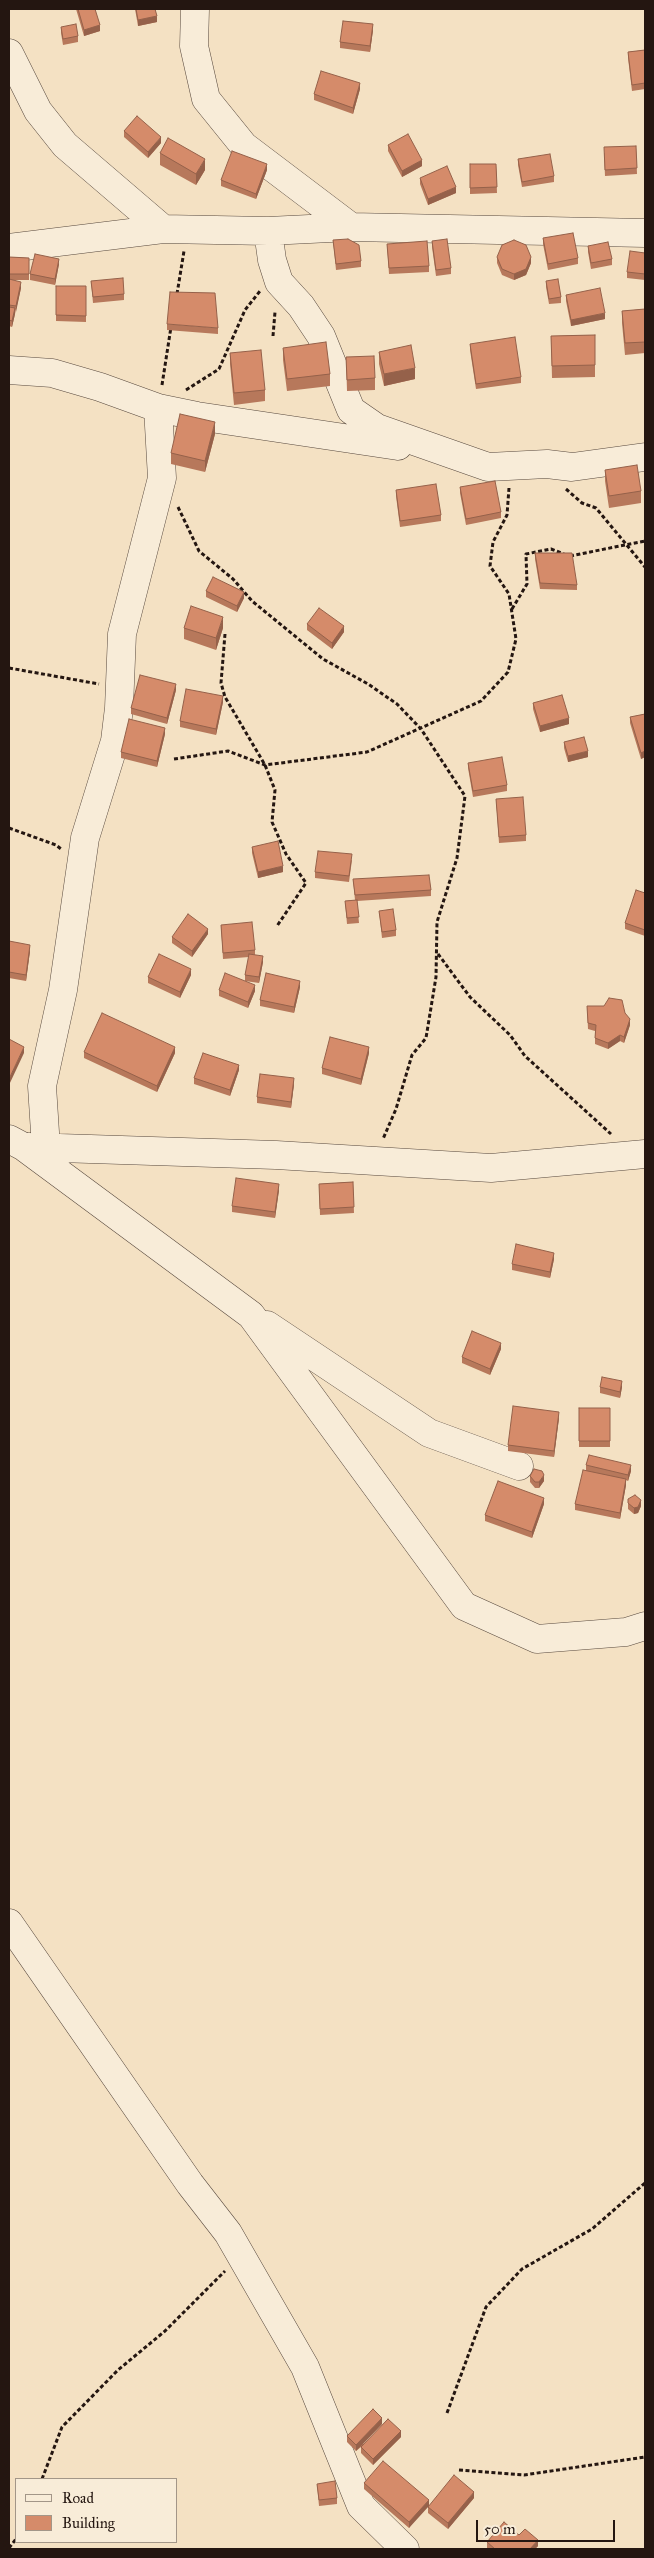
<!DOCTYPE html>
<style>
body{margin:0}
#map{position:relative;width:654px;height:2558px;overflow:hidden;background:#f4e1c3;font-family:"IM FELL Great Primer",serif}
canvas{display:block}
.frame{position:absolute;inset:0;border:10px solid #241611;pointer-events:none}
.legend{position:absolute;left:15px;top:2478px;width:162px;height:65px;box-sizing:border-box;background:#f8ecd8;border:1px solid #a39688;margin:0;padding:6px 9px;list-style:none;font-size:15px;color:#241611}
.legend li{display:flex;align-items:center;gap:10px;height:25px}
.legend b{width:25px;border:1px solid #a39688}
.scale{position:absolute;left:476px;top:2520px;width:139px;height:22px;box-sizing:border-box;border:2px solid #241611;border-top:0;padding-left:6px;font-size:15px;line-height:18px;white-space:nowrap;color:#241611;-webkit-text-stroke:4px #f8ecd8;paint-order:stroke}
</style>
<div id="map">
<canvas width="654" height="2558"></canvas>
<div class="frame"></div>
<ul class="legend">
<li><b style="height:6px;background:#f8ecd8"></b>Road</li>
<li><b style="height:14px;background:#d58b6a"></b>Building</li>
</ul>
<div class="scale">50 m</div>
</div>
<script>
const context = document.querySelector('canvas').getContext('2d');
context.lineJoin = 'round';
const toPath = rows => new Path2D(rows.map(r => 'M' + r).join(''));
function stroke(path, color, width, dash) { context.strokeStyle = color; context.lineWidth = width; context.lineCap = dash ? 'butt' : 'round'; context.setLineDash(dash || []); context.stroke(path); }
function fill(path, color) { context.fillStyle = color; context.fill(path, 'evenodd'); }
const minor = toPath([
 [195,9,194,46,206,99,244,146,351,227],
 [9,53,38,111,65,145,163,229],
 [268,231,272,260,279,282,301,306,321,336,351,410,377,428,488,467,547,464,572,467,645,457],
 [9,248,163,229,268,231,351,227,645,233],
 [9,370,52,373,100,387,158,408,197,416,398,446],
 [9,1139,24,1147,251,1315,464,1606,537,1639,626,1632,645,1626],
 [28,1147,276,1155,491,1168,645,1154],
 [46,1148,42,1086,63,990,85,838,115,741,119,708,122,634,162,478,158,408],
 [267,1325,429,1433,519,1466],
 [9,1923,190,2184,228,2233,305,2367,361,2506,405,2549]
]);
stroke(minor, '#58493e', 29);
stroke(toPath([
 [177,294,184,251],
 [273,336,275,312],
 [162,385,171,327],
 [186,390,219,369,245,310,260,291],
 [566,489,582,503,596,508,645,567],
 [178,507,199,551,233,579,252,601,323,659,368,684,397,704,421,729,465,796,457,858,437,922,436,977,426,1038,412,1055,396,1109,383,1139],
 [570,556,645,541],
 [512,609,527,584,526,554,551,549,564,554],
 [225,634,221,683,225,697,265,765,275,790,272,822,286,854,306,883,277,926],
 [9,668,99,684],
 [174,759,228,751,265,765,367,752,481,701,508,672,516,639,509,594,490,566,493,542,507,515,509,488],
 [9,828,56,845,61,849],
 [438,954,470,997,510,1035,525,1056,611,1134],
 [447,2413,486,2307,522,2269,592,2229,645,2183],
 [459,2470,524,2475,645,2457],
 [42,2479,62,2427,118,2370,165,2331,225,2271],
 [9,2548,16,2539]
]), '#241611', 3, [4, 2.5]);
stroke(minor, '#f8ecd8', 28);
fill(toPath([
 [76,9,95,9,100,31,84,36],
 [135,9,155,9,157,22,138,26],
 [61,27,78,36,78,42,63,45,61,33],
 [373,30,370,52,340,48,340,42],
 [645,50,645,89,632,91,628,58,628,52],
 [360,89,353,114,314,100,314,94],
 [124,131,161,143,148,158,124,137],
 [388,145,422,166,402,177,388,151],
 [636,146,637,174,605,176,604,153],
 [160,153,205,170,196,185,160,165],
 [518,159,554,176,554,182,522,187,518,165],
 [470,164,496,164,497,193,470,194],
 [267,170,256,199,221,186,221,180],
 [420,178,456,193,428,205,420,184],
 [543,238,578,258,578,264,548,270,543,244],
 [333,240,361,261,361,267,336,270],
 [432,241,451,268,451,274,436,276,432,247],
 [387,244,429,266,429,272,389,274],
 [588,246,612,259,612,265,591,269,588,252],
 [645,253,645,280,627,278,627,272],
 [9,257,29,258,29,280,13,280,21,288,12,327,9,326],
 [497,257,531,263,526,275,514,280,502,275,497,263],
 [59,264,55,285,30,280,30,274],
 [91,281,124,294,124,300,93,303],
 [546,281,561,297,561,303,549,304,546,287],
 [56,286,86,286,86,322,56,321],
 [566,295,605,319,571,326,566,301],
 [645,309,645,353,625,355,622,323,622,311],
 [167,324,218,328,218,334,167,330],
 [595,335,595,377,552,378,551,336],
 [470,344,521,377,521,383,476,389,470,350],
 [283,348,330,374,330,386,287,391,283,360],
 [379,352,415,379,384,386,379,364],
 [230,353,265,390,265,401,234,405,230,364],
 [346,357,375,378,375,390,347,391],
 [215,434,205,472,171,464,171,453],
 [605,470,641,491,641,503,609,508,605,481],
 [460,487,501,512,501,518,466,525,460,493],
 [396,490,441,515,441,521,400,527,396,496],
 [535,553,577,585,577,590,540,589,535,559],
 [206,591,244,598,237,612,206,597],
 [307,624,344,632,332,649,307,630],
 [184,628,223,628,216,650,184,639],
 [176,690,167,724,131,714,131,708],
 [223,702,216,735,180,727,180,721],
 [533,703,569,724,540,732,533,709],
 [645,714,645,757,641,759,630,723,630,717],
 [165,734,157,767,121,758,121,752],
 [564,742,588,757,568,762,564,748],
 [468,763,507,785,507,791,473,797,468,768],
 [496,799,526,835,526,841,499,843],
 [252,847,283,872,258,878,252,853],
 [352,860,349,882,315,878,315,872],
 [353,879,431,890,431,896,357,901,359,923,347,924,345,901,355,900],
 [645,893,645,936,625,929,625,923],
 [379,911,396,930,396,936,382,938],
 [221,925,255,950,255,955,263,962,259,983,245,981,245,975,249,957,223,959],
 [208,934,192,957,172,943,172,937],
 [9,941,30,951,26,981,9,978],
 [191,975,180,998,148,983,148,977],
 [300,987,294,1013,260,1006,260,1000],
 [219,990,255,991,248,1008,219,996],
 [587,1006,625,1013,630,1025,624,1043,620,1041,608,1049,595,1044,595,1031,588,1029],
 [84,1052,175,1053,157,1092,84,1058],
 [369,1053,361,1085,322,1074,322,1068],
 [239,1070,230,1096,194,1084,194,1078],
 [294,1084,291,1108,257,1103,257,1097],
 [353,1182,354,1213,320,1215,319,1184],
 [279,1190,275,1218,232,1212,232,1206],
 [554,1259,550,1278,512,1270,512,1264],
 [501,1349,490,1375,462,1363,462,1357],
 [600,1387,622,1387,620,1398,600,1393],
 [579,1408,610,1408,610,1447,579,1447],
 [559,1418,554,1457,508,1451,508,1445],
 [586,1465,631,1471,628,1481,626,1480,626,1485,620,1519,575,1510,575,1504,586,1471],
 [530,1476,544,1481,539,1488,535,1488,530,1482],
 [628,1503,641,1506,638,1513,634,1514,628,1509],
 [544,1504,532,1538,485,1521,485,1515],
 [382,2424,363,2444,401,2437,373,2465,361,2453,361,2447,356,2451,347,2442,347,2436],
 [364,2483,429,2500,409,2528,364,2489],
 [317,2484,337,2498,337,2504,319,2506],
 [474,2498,448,2529,428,2513,428,2507],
 [519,2535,538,2546,535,2549,488,2549,487,2548,487,2542]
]), '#b7785b');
fill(toPath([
 [157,16,157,22,138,26,138,20],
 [373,24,373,30,370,52,370,46],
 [100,25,100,31,84,36,84,30],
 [360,83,360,89,353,114,353,108],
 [161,137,161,143,148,158,148,152],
 [205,159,205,170,196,185,196,174],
 [422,160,422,166,402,177,402,171],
 [267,164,267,170,256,199,256,194],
 [456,187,456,193,428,205,428,199],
 [531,257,531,263,526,275,514,280,514,274],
 [59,259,59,264,55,285,55,279],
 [21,282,21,288,16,312,16,306],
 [15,308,15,314,12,327,12,321],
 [605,313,605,319,571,326,571,320],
 [415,368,415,379,384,386,384,374],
 [215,422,215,434,205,472,205,461],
 [244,592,244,598,237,612,237,606],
 [223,617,223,628,216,650,216,638],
 [344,626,344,632,332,649,332,643],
 [176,684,176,690,167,724,167,718],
 [223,696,223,702,216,735,216,729],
 [569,718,569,724,540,732,540,726],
 [165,728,165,734,157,767,157,761],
 [588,751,588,757,568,762,568,756],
 [645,751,645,757,641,759,641,753],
 [283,866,283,872,258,878,258,872],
 [208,929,208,934,192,957,192,951],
 [30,945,30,951,26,981,26,975],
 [263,956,263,962,259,983,259,977],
 [191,969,191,975,180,998,180,992],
 [300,981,300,987,294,1013,294,1007],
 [255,985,255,991,248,1008,248,1002],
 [630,1019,630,1025,624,1043,624,1037],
 [620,1035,620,1041,608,1049,608,1043],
 [24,1047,24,1053,9,1085,9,1079],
 [175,1047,175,1053,157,1092,157,1086],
 [369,1047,369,1053,361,1085,361,1079],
 [239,1065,239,1070,230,1096,230,1090],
 [294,1078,294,1084,291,1108,291,1102],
 [279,1184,279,1190,275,1218,275,1212],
 [554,1253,554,1259,550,1278,550,1272],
 [501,1343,501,1349,490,1375,490,1369],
 [622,1381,622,1387,620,1398,620,1392],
 [559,1412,559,1418,554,1457,554,1451],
 [631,1465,631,1471,628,1481,628,1475],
 [544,1475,544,1481,539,1488,539,1482],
 [626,1479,626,1485,620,1519,620,1513],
 [544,1498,544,1504,532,1538,532,1532],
 [641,1500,641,1506,638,1513,634,1514,634,1508],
 [382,2418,382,2424,356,2451,356,2445],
 [401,2431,401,2437,373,2465,373,2459],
 [474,2492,474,2498,448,2529,448,2523],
 [429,2500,429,2506,409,2528,409,2522],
 [538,2540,538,2546,535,2549,530,2549]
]), '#95614a');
const building = toPath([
 [78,9,95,9,100,25,84,30,78,9],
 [136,9,155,9,157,16,138,20,136,9],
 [343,21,373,24,370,46,340,42,343,21],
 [76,24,78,36,63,39,61,27,76,24],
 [645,50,645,83,632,85,628,52,645,50],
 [321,71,360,83,353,108,314,94,321,71],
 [137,116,161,137,148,152,124,131,137,116],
 [408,134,422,160,402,171,388,145,408,134],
 [168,138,205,159,196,174,160,153,168,138],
 [636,146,637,168,605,170,604,147,636,146],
 [232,151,267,164,256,194,221,180,232,151],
 [550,154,554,176,522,182,518,159,550,154],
 [470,164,496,164,497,187,470,188,470,164],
 [447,166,456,187,428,199,420,178,447,166],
 [573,233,578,258,548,264,543,238,573,233],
 [348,239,359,245,361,261,336,264,333,240,348,239],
 [447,239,451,268,436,270,432,241,447,239],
 [514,240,526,245,531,257,526,269,514,274,502,269,497,257,502,245,514,240],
 [427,241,429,266,389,268,387,244,427,241],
 [608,242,612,259,591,263,588,246,608,242],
 [630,251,645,253,645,274,627,272,630,251],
 [35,254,59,259,55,279,30,274,35,254],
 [9,257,29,258,29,274,9,274,9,257],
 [123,278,124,294,93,297,91,281,123,278],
 [9,279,21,282,16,306,9,305,9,279],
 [558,279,561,297,549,299,546,281,558,279],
 [56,286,86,286,86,316,56,315,56,286],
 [600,288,605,313,571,320,566,295,600,288],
 [170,292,215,293,218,328,167,324,170,292],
 [9,307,15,308,12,321,9,320,9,307],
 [645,309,645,342,625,343,622,311,645,309],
 [595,335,595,365,552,366,551,336,595,335],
 [515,337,521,377,476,384,470,344,515,337],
 [326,342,330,374,287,379,283,348,326,342],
 [411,345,415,368,384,374,379,352,411,345],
 [261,350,265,390,234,393,230,353,261,350],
 [374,356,375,378,347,380,346,357,374,356],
 [180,414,215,422,205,461,171,453,180,414],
 [637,465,641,491,609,496,605,470,637,465],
 [495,481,501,512,466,519,460,487,495,481],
 [436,484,441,515,400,521,396,490,436,484],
 [535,553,572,553,577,585,540,583,535,553],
 [213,577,244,592,237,606,206,591,213,577],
 [191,606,223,617,216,638,184,628,191,606],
 [319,608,344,626,332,643,307,624,319,608],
 [140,675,176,684,167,718,131,708,140,675],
 [186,689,223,696,216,729,180,721,186,689],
 [562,695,569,718,540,726,533,703,562,695],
 [645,714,645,751,641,753,630,717,645,714],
 [129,719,165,728,157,761,121,752,129,719],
 [584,737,588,751,568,756,564,742,584,737],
 [502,757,507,785,473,791,468,763,502,757],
 [523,797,526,835,499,837,496,799,523,797],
 [278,841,283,866,258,872,252,847,278,841],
 [318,851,352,854,349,876,315,872,318,851],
 [429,875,431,890,355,895,353,879,429,875],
 [636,890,645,893,645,930,625,923,636,890],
 [357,900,359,917,347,918,345,901,357,900],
 [393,909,396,930,382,932,379,911,393,909],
 [188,914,208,929,192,951,172,937,188,914],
 [252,922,255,950,223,953,221,925,252,922],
 [9,941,30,945,26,975,9,972,9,941],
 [159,954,191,969,180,992,148,977,159,954],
 [249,954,263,956,259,977,245,975,249,954],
 [225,973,255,985,248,1002,219,990,225,973],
 [266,973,300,981,294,1007,260,1000,266,973],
 [609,998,622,1000,625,1013,630,1019,624,1037,620,1035,608,1043,595,1038,596,1025,588,1023,587,1006,604,1006,609,998],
 [102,1013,175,1047,157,1086,84,1052,102,1013],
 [330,1037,369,1047,361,1079,322,1068,330,1037],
 [9,1039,24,1047,9,1079,9,1039],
 [203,1053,239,1065,230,1090,194,1078,203,1053],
 [260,1074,294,1078,291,1102,257,1097,260,1074],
 [236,1178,279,1184,275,1212,232,1206,236,1178],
 [353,1182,354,1207,320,1209,319,1184,353,1182],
 [516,1244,554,1253,550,1272,512,1264,516,1244],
 [472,1331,501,1343,490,1369,462,1357,472,1331],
 [602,1377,622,1381,620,1392,600,1387,602,1377],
 [513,1406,559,1412,554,1451,508,1445,513,1406],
 [579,1408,610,1408,610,1441,579,1441,579,1408],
 [589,1455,631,1465,628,1475,586,1465,589,1455],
 [534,1469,542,1471,544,1475,539,1482,535,1482,530,1476,534,1469],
 [583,1470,626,1479,620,1513,575,1504,583,1470],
 [498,1481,544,1498,532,1532,485,1515,498,1481],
 [635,1495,641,1500,638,1507,634,1508,628,1503,628,1499,635,1495],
 [373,2409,382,2418,356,2445,347,2436,373,2409],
 [388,2419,401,2431,373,2459,361,2447,388,2419],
 [383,2461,429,2500,409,2522,364,2483,383,2461],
 [454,2475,474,2492,448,2523,428,2507,454,2475],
 [335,2481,337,2498,319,2500,317,2484,335,2481],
 [504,2522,519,2535,525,2529,538,2540,530,2549,495,2549,487,2542,504,2522]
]);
fill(building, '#d58b6a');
stroke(building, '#95614a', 1);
</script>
